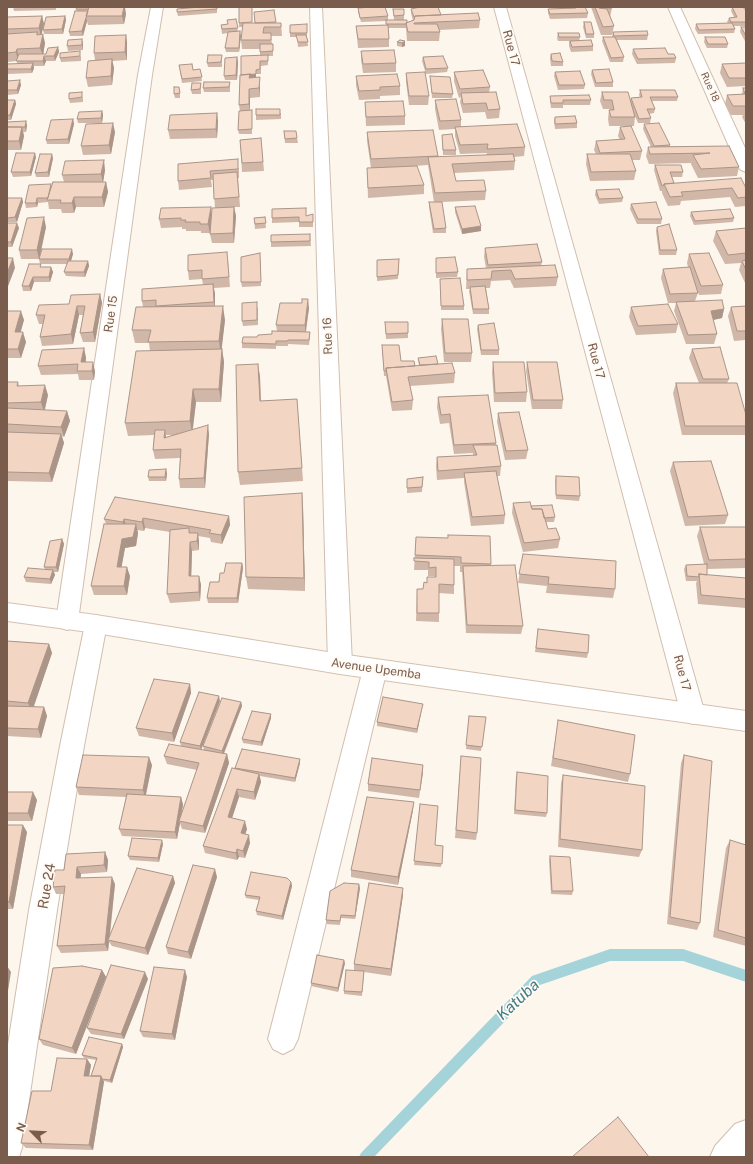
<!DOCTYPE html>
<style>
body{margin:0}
#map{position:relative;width:753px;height:1164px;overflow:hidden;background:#fdf6ec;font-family:"Public Sans",sans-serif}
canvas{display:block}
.frame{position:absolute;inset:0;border:8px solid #7a5c4d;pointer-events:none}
.north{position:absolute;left:12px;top:1112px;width:40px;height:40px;-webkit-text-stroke:3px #fffaf3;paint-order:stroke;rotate:294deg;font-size:11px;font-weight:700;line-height:16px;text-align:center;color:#7a5c4d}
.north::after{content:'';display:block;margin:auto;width:14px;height:18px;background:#7a5c4d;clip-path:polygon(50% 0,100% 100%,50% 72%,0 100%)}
</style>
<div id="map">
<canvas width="753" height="1164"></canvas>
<div class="frame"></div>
<div class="north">N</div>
</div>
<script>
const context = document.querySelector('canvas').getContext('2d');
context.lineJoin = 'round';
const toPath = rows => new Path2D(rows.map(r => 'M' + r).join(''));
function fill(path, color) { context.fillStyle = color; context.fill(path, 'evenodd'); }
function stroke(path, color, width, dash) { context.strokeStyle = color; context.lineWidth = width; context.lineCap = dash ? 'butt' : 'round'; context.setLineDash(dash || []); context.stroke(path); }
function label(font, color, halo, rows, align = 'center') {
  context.font = font + ' "Public Sans",sans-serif'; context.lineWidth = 3.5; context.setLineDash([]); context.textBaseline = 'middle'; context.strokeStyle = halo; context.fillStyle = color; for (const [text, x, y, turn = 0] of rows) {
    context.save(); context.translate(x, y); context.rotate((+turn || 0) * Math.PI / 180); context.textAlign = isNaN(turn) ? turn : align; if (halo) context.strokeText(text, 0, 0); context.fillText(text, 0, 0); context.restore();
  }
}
fill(toPath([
 [610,949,683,949,746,970,746,982,683,961,610,961,540,985,374,1157,359,1157,361,1153,532,976,610,949]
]), '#a5d3da');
const street = toPath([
 [151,7,163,7,152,75,78,621,75,627,67,630,59,627,56,621,138,75,151,7],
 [310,7,322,7,352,664,348,671,340,674,332,671,328,664,310,7],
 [494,7,506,7,705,714,702,721,693,724,684,721,681,714,494,7],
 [668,7,680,7,746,150,746,172,741,170,738,167,668,7],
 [96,615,104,618,107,624,84,746,57,910,22,1148,19,1157,7,1157,7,1051,29,910,60,746,85,624,88,618,96,615],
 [375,659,383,662,387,669,298,1039,293,1049,283,1054,273,1049,268,1039,363,669,367,662,375,659],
 [746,1120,746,1157,710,1157,715,1146,735,1124,746,1120]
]);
const secondary = toPath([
 [7,603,96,615,340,654,746,711,746,731,340,674,96,633,7,621,7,603]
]);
stroke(street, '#d1beb0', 2);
stroke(secondary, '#d6c0b0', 2);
fill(street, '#fff');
fill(secondary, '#fff');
fill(toPath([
 [13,7,56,7,56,10,14,11],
 [77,7,126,14,124,24,88,25,87,21,83,36,70,36,69,32,77,11,76,9],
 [217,7,217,13,178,16,177,12],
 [573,7,585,7,588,13,587,18,550,19,548,13,548,9,573,8],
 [591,7,611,7,612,8,610,17,614,26,612,35,601,35],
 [722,7,743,7,746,11,746,26,734,26,735,29,734,33,698,34,695,29,696,24,728,23,727,22,729,18,734,17,731,11,732,8,722,8],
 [358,8,388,16,388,20,394,20,393,9,404,15,404,20,407,22,413,21,411,13,411,9,441,15,480,20,479,28,439,30,440,32,439,41,407,41,406,28,388,28,389,39,389,47,358,48,356,26,386,25,386,21,361,22,358,12],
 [274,10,276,23,281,23,282,36,271,36,272,44,273,44,273,56,268,56,268,65,261,66,261,74,256,74,256,77,260,86,260,97,250,98,250,110,252,115,252,134,239,134,238,130,240,111,239,105,241,75,260,55,260,49,242,49,241,40,243,27,239,27,239,23,255,23],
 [42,16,44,24,41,34,45,43,43,54,46,54,58,47,59,52,55,61,46,61,44,66,33,66,34,68,32,73,7,74,7,64,17,64,17,61,7,62,7,17],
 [65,16,66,20,63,34,44,34,43,30],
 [236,19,238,32,241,36,239,52,226,52,225,48,228,33,222,34,221,25,228,24,227,20],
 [584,22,594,34,594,38,586,38,583,27],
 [741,27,746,27,746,43,740,32],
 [307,29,307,37,308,46,298,47,297,37,290,37,290,33],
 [613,32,648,35,647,40,617,40,624,57,623,62,610,62,602,41,603,37,612,37],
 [558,33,580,37,579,41,593,46,593,51,571,52,569,46,569,41,558,41,557,38],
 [126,35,127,43,127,60,112,61,114,68,112,85,88,87,86,78,95,60,94,53],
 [705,37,728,44,727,48,707,48,704,42],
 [400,40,405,46,402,47,397,46,397,42],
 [83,44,83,50,68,51,67,46],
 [633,49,668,54,676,58,675,63,637,64,632,54],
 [361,51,396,63,396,72,363,73,361,60],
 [551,54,563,62,563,66,551,66,550,58],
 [81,56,81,61,61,62,60,58],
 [237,57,238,62,237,80,225,80,224,76],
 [423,57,448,68,447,72,426,74,422,61],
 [222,60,222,67,208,67,207,63],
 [746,63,746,86,727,87,720,73,722,64],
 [179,65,193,70,200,69,202,81,182,83],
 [592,70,613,82,613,87,595,87,591,74],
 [454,72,490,87,489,93,500,109,499,118,487,119,485,112,463,113,460,102,461,97,459,98,454,81],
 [555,72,585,85,584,89,558,90,554,76],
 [406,73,429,96,428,105,409,105,406,82],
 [356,76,400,86,400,95,380,96,380,99,359,100,356,85],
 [430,76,453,94,452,98,432,98],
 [7,81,21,85,18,94,7,95],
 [201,83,201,94,192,94,191,90],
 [230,86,230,92,204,92,203,88],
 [743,88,746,88,746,124,742,117,743,115,731,115,725,104,727,95,742,94],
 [640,90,678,97,677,101,652,101,655,109,654,113,649,114,651,118,650,123,638,123,634,114,635,117,634,126,609,126,608,119,609,110,610,110,610,109,603,109,600,101,602,92,630,101,631,98,640,97,639,95],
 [180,92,180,98,175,98,174,94],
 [550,96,591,100,590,105,563,105,563,108,551,108,550,101],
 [83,97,83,102,70,103,69,99],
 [7,100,15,100,16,104,11,120,7,120],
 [435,100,461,120,461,127,525,147,524,156,514,157,515,161,514,170,454,173,456,181,486,191,485,200,442,202,446,228,446,233,433,233,429,207,429,202,434,202,428,165,399,167,424,185,424,194,368,198,367,168,371,168,367,141,367,132,438,156,438,157,486,155,487,153,460,154,455,136,455,129,439,130,435,109],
 [365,102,405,116,405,125,366,126],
 [102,111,103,115,102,123,78,123,77,119],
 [217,113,218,122,217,138,170,139,168,130],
 [281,113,281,119,256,120,256,115],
 [555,117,577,123,577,128,555,129,554,121],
 [73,119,74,124,69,144,47,144,46,140],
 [7,122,27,125,26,132,23,132,24,136,21,150,7,150],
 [644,124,670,145,670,147,729,146,739,167,737,176,698,178,691,164,691,163,649,164,646,156,648,147,651,147,643,129],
 [620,127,642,151,640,160,632,160,636,171,634,180,590,181,586,164,587,154,596,154,594,150,596,141,620,140,618,136],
 [284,131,297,138,298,143,285,143],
 [115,132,111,154,83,155,81,146],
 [442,135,456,150,456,155,443,155],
 [261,138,264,171,242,172,240,140],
 [36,157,31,176,13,177,11,172],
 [53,158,49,177,36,177,35,173],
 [178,164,239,168,239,178,238,178,240,207,234,207,236,216,234,243,212,243,210,234,211,223,210,233,201,233,201,231,186,231,186,229,182,229,182,227,161,228,159,219,212,214,215,208,213,180,211,180,212,187,179,190,178,181],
 [655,165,683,172,682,177,672,177,674,183,746,188,746,206,735,207,730,197,681,201,680,205,668,206,662,193,662,191,660,191,654,170],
 [105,170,103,182,106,182,108,192,104,207,76,207,74,213,62,213,61,209,49,209,48,202,38,203,37,207,26,208,25,203,51,187,64,182,62,175],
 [596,190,623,198,622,202,599,204,595,195],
 [7,198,22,198,23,202,17,222,7,222],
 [631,204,662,219,661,224,637,224,630,209],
 [455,207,481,231,462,234,455,212],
 [691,212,734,218,733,222,694,225,690,216],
 [313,214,313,227,299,227,299,222,272,223,272,218,307,216],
 [265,217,266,228,255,229,254,218],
 [7,223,19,228,12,247,7,247],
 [46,227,40,257,73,254,71,261,88,261,89,266,85,277,66,276,64,272,67,264,40,264,39,259,21,259,19,250],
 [657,227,677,250,676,255,659,255,656,231],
 [746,228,746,285,739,270,741,263,725,264,713,241,716,231],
 [310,234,311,246,271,247,271,242],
 [485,248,542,262,541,266,558,277,556,286,514,288,510,280,491,281,490,288,486,288,489,309,489,314,473,314,469,291,470,289,466,289,467,269,486,268,484,257],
 [260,253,261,286,242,287,241,282],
 [689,254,723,285,721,294,699,295,696,286,698,293,695,301,724,309,722,318,713,320,717,334,714,344,686,344,674,311,676,303,668,303,661,278,663,269,688,267,687,263],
 [436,258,458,272,457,277,436,278],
 [399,259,398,279,377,281,377,260],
 [228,261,230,287,214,288,215,306,225,320,221,349,222,349,224,362,221,402,196,402,193,429,209,434,205,488,180,488,179,479,180,458,155,459,153,450,154,435,128,436,125,423,150,351,149,343,135,343,132,330,143,307,142,301,203,285,202,279,189,280,188,271],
 [166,435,174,435,166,437],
 [42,267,51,267,53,272,50,282,34,282,31,291,23,291,22,286],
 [440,279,464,306,464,310,441,310],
 [100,294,102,303,95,342,83,342,80,333,83,315,79,315,73,344,42,346,40,337,43,324,39,324,36,315],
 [746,306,746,340,734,341,728,316,731,307],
 [258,307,258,325,243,326,242,321],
 [631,307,678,324,676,333,636,335,629,317],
 [309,308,306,332,310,332,310,337,309,345,288,344,288,346,276,346,276,349,242,348,242,343,257,337,272,334,277,331,276,325],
 [7,311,24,320,20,332,26,342,21,358,7,358],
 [442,319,472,353,471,362,444,362,441,329],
 [385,322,408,322,408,338,386,339],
 [478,325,499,350,499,355,481,355,477,329],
 [382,345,401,361,415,366,419,366,418,358,438,364,455,373,454,383,410,386,413,400,412,410,392,411,386,376,384,376],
 [84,348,86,358,86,362,95,371,94,380,79,380,78,374,41,375,38,366],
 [692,349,729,379,727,383,746,415,746,435,682,435,673,393,676,383,699,383,689,358],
 [493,362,527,392,526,402,494,402,492,372],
 [527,362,563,400,562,409,532,409,526,371],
 [258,364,260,377,261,401,297,399,303,481,240,485,238,472],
 [7,382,18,382,19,386,48,395,45,410,67,411,70,421,64,437,62,436,64,443,52,482,7,481],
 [438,397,496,443,496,445,501,466,500,476,497,476,505,515,504,524,471,526,464,482,464,478,437,480,436,466,437,457,473,456,473,453,454,454,449,423,440,424,437,407],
 [498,413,528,450,526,459,505,460,497,422],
 [673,462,728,515,725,524,685,526,670,471],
 [166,469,167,474,166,481,149,481,148,477],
 [556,476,580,496,579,501,556,499,555,481],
 [423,477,422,492,407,493,407,479],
 [302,493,303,506,305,591,248,589,246,577],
 [513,503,531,506,555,517,554,522,546,522,548,529,560,539,558,548,523,552,512,513],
 [229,516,230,525,222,544,211,542,210,538,198,536,199,542,199,550,192,551,191,576,199,576,201,585,200,601,170,603,167,594,170,532,145,528,144,531,137,530,138,533,136,546,125,548,121,567,130,576,127,595,94,595,91,586,106,524,104,519],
 [700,527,746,527,746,568,707,569,707,575,746,578,746,608,698,604,696,583,697,581,686,581,684,569,686,565,704,564,697,536],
 [416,537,491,564,491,565,523,626,521,634,466,633,462,572,460,572,460,566,454,566,454,594,439,593,439,622,416,621,417,589,423,589,427,583,435,576,428,576,428,570,414,570],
 [62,539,64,544,58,572,54,572,55,575,51,584,26,582,24,577,45,569,44,567],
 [523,554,615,589,613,598,546,593,547,586,518,583],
 [242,563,243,568,238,603,208,603,207,598,224,573],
 [538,629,588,653,587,658,535,652],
 [7,641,49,644,52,653,33,707,44,707,47,716,41,738,7,736],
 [190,684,191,693,174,742,139,736,136,728],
 [220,701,201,750,181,746,180,742],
 [241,702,242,706,224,754,227,754,229,763,205,833,182,829,180,823,177,839,122,836,119,829,126,797,79,795,76,787,152,765,146,795,181,797,183,805,181,816,197,770,167,764,164,756,204,750,203,746],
 [423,704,422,708,417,733,377,726,377,722],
 [271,714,271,718,262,746,243,743,242,739],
 [469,716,486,717,481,751,466,749],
 [558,720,630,774,628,782,551,766,557,728],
 [684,755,700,923,697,930,667,924,681,763],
 [461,756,477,833,476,840,455,838],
 [300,759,300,763,295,782,260,776,261,782,255,800,239,797,232,818,247,829,245,834,250,843,245,858,239,857,237,860,205,853,203,846,235,769,235,768],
 [423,765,419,798,368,791,368,784],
 [517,772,547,813,546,817,514,814,516,776],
 [563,775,642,850,639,857,558,847,561,783],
 [7,792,37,800,32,821,7,821],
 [420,804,435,845,443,846,441,867,414,865],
 [413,810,398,885,351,877,351,870],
 [7,825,27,832,13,909,7,909],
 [730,840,746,845,746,946,713,937,726,848],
 [163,844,159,862,130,860,128,856],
 [105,852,108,860,107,872,81,874,80,878,115,884,110,936,173,876,175,883,148,955,112,946,109,942,108,951,61,953,57,946,64,894,56,894,53,887,64,870],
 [550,856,573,891,572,895,551,894,549,860],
 [217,877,191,959,168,954,166,947],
 [291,882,292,886,283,920,257,915,256,911,259,900,246,898,245,895],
 [360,888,355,919,341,918,340,925,326,924,326,920],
 [403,895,391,976,364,972,362,996,344,994,344,991,360,971,354,970,354,964],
 [345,963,338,992,311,986,311,983],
 [102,970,106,977,76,1054,43,1045,39,1039],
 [187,977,175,1040,143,1037,140,1031],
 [148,979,124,1039,91,1034,87,1028],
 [122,1044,123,1047,112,1083,104,1081,93,1150,26,1148,21,1143,87,1059,91,1065,89,1076,91,1076,96,1060,84,1058,82,1055]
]), '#d1b7a8');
fill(toPath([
 [124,7,125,7,126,14,124,24,122,16],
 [42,16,44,24,41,37,39,28],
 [65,16,66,20,63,34,62,29],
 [86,17,87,21,83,36,82,31],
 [240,31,241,36,239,52,239,48],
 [43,34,45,43,43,56,40,48],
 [126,35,127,43,127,60,125,52],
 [82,39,83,44,83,50,82,45],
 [405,41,405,46,402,47,402,43],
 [58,47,59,52,55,61,54,56],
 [17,49,19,58,18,61,16,52],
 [44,56,46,61,44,66,43,61],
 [237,57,238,62,237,80,236,75],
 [112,59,114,68,112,85,111,76],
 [33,63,34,68,32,73,31,69],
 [256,70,256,78,241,80],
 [260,77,260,97,259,88],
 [20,80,21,85,18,94,17,90],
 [249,89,250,98,250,113,249,104],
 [15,100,16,104,11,120,10,115],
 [102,111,103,115,102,123,101,118],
 [217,113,218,122,217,138,216,129],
 [73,119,74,124,69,144,68,139],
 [26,121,27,125,26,132,25,127],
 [113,123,115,132,111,154,109,145],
 [22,127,24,136,21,150,19,141],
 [35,153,36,157,31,176,30,172],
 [52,154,53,158,49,177,48,172],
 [104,160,105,170,103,183,101,174],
 [106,182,108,192,104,207,102,197],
 [74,197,76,207,74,213,72,203],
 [22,198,23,202,17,222,15,217],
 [37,198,38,203,37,207,36,203],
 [211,207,212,217,210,233,208,224],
 [234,207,236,216,234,243,233,233],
 [44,217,46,227,39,259,37,250],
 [17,223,19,228,12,247,11,242],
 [481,226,481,231,462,234,462,229],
 [72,249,73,254,70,264,69,259],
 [13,258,15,268,7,289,7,273],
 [88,261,89,266,85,277,84,272],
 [51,267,53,272,50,282,49,277],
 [33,277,34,282,31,291,29,286],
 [213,284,215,293,215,312,214,302],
 [100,294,102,303,95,342,93,332],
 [308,299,309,308,305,335,305,325],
 [77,306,79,315,73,344,71,334],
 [223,306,225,320,221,355,219,341],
 [724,309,722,318,708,321,711,311],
 [21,311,24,320,18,342,15,332],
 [23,332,26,342,21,358,18,349],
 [84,348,86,358,84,372,81,362],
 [222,349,224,362,221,402,219,389],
 [93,362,95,371,94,380,92,371],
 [258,364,260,377,261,414,260,401],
 [45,385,48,395,44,412,41,402],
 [193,389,196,402,192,434,190,421],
 [67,411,70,421,64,437,61,427],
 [208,425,209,434,205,488,204,478],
 [165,430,166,439,164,438],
 [61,434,64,443,52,482,49,473],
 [166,469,167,474,166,481,165,477],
 [302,493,303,506,305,591,304,578],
 [229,516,230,525,222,544,221,535],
 [143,518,145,528,144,531,142,522],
 [124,519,127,528,125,531,123,522],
 [136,524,138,533,136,546,125,548,120,576,117,567,122,539],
 [198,533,199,542,199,550,197,541],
 [62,539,64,544,58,572,56,567],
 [190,542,192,551,191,585,189,576],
 [242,563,243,568,238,603,237,598],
 [127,567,130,576,127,595,124,586],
 [53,570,55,575,51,584,50,579],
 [199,576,201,585,200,601,199,592],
 [49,644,52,653,32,712,28,703],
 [190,684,191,693,174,742,172,733],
 [219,696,220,701,201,750,200,746],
 [241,702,242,706,223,755,222,751],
 [423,704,422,708,417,733,417,729],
 [44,707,47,716,41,738,38,729],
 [271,714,271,718,262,746,261,742],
 [227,754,229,763,205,833,203,826],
 [149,757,152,765,145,798,143,790],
 [300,759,300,763,295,782,295,778],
 [423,765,423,773,419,798,420,790],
 [259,774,261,782,255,800,254,792],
 [237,789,239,797,230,824,228,817],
 [33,792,37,800,32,821,28,813],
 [181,797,183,805,180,821,179,821,180,823,177,839,175,832],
 [414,802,413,810,398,885,398,877],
 [245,821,247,829,243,841,241,833],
 [23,825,27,832,13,909,9,902],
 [249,835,250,843,245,858,243,851],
 [162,840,163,844,159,862,158,858],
 [237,849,239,857,237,860,236,853],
 [105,852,108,860,107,872,104,865],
 [77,867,81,874,80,886,76,878],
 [215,869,217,877,191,959,188,952],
 [173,876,175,883,148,955,145,948],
 [112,877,115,884,109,940,108,940,109,942,108,951,105,944],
 [291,882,292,886,283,920,282,916],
 [359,884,360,888,355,919,355,916],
 [403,888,403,895,391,976,391,969],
 [344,960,345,963,338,992,338,988],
 [7,966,11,972,7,997],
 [102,970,106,977,76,1054,72,1048],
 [185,970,187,977,175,1040,172,1034],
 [145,972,148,979,124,1039,121,1034],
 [122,1044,123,1047,112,1083,110,1080],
 [87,1059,91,1065,88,1082,84,1076],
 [101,1076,104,1082,93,1150,89,1145]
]), '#aa9588');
const building = toPath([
 [77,7,89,7,88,9,76,9,77,7],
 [89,7,124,7,122,16,86,16,89,7],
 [200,7,217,7,217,9,177,12,177,9,200,7],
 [239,7,252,7,252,22,239,23,239,7],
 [372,7,385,7,388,16,360,18,358,8,372,7],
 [420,7,438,7,441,15,415,16,415,17,414,17,411,9,420,7],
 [575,7,585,7,588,13,550,14,548,9,576,8,575,7],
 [595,7,611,7,612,8,599,8,607,9,614,26,603,27,595,7],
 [732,7,743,7,746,11,746,22,731,22,729,18,737,17,732,7],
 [393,9,404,9,404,15,394,16,393,9],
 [274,10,276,22,255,23,254,12,274,10],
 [75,11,88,11,82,31,69,32,75,11],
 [478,13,480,20,414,23,414,24,437,24,440,32,408,32,406,23,414,20,415,16,478,13],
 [42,16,39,28,7,29,7,17,42,16],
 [65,16,62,29,43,30,46,17,65,16],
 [236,19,238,28,222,29,221,25,228,24,227,20,236,19],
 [386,20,407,20,407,22,406,23,406,24,386,24,386,20],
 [584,22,591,22,594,34,586,34,584,22],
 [243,23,281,23,281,27,264,27,263,33,271,33,271,40,241,40,243,23],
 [732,23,735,29,699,30,696,24,732,23],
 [307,24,307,33,290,33,290,25,307,24],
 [388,25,389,39,358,39,356,26,388,25],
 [741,27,746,27,746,36,741,27],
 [240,31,239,48,225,48,228,32,240,31],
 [647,31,648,35,614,36,613,32,647,31],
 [37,32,37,35,43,34,40,48,17,49,16,52,7,53,7,34,37,32],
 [558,33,579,33,580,37,559,37,558,33],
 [126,35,125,52,94,53,95,36,126,35],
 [296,35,306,35,308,42,298,42,296,35],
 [603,37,615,37,624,57,611,58,603,37],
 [705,37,725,37,728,44,708,44,705,37],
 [82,39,82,45,67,46,68,40,82,39],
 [400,40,405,41,402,43,397,42,400,40],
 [591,40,593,46,572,47,570,41,591,40],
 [260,44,273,44,273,51,260,52,260,44],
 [58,47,54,56,44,56,43,61,16,61,19,54,46,54,48,48,58,47],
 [665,48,668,54,674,54,676,58,638,59,633,49,665,48],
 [394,50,396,63,363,64,361,51,394,50],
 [80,51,80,56,60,58,60,53,80,51],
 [560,53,563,62,552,61,551,54,560,53],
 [208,55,222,55,221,62,207,63,208,55],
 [268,55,268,61,260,61,260,69,256,70,256,74,241,75,241,56,268,55],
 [443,56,448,68,426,69,423,57,443,56],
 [237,57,236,75,224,76,225,58,237,57],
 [112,59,111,76,86,78,88,61,112,59],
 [33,63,31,69,7,69,7,64,33,63],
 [746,63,746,78,729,78,722,64,746,63],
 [192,64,193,70,200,69,202,77,182,79,179,65,192,64],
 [609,69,613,82,596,83,592,70,609,69],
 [483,70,490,87,460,89,454,72,483,70],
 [580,71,585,85,559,85,555,72,580,71],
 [425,72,429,96,409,96,406,73,425,72],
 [250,74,249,78,260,77,259,88,249,89,249,104,239,105,240,75,250,74],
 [397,74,400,86,380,87,380,90,359,91,356,76,397,74],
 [430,76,450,77,453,94,432,93,430,76],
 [20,80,17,90,7,90,7,81,20,80],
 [204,82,230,82,229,87,203,88,204,82],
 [192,83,201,83,200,89,191,90,192,83],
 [174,87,179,87,180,93,174,94,174,87],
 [743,88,746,88,746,106,733,106,727,95,745,94,743,88],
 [640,90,675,90,678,97,650,97,655,109,647,109,651,118,639,119,631,98,642,97,640,90],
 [82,92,82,97,69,99,69,93,82,92],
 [496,92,500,109,488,110,486,103,463,104,461,93,496,92],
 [602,92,628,92,635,117,611,117,609,110,614,110,612,100,604,100,602,92],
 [589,95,591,100,563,100,563,103,551,103,550,96,589,95],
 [456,99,461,120,440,121,435,100,456,99],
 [7,100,15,100,10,115,7,115,7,100],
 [403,101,405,116,366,117,365,102,403,101],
 [256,109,280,109,280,115,256,115,256,109],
 [252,110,252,129,238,130,239,111,252,110],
 [102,111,101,118,77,119,79,112,102,111],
 [217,113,216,129,168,130,170,115,217,113],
 [575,116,577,123,555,124,555,117,575,116],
 [73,119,68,139,46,140,51,120,73,119],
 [26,121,25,127,7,127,7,122,26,121],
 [113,123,109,145,81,146,86,124,113,123],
 [659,123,670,145,654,146,644,124,659,123],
 [517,124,525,147,487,149,488,144,460,145,455,127,517,124],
 [631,126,642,151,600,153,596,141,625,139,620,127,631,126],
 [7,127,22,127,19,141,7,141,7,127],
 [433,130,438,156,371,159,367,132,433,130],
 [284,131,296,131,297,138,285,139,284,131],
 [452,134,456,150,443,150,442,135,452,134],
 [261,138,263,162,242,163,240,140,261,138],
 [729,146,739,167,701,169,693,155,710,153,650,154,648,147,729,146],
 [16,153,35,153,30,172,11,172,16,153],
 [40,154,52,154,48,172,35,173,40,154],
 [513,154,515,161,452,164,456,181,484,180,486,191,435,193,428,157,513,154],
 [587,154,630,154,636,171,591,172,587,154],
 [238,159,238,169,210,171,211,178,178,181,178,164,238,159],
 [104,160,101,174,62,175,65,161,104,160],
 [655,165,681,165,683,172,670,172,674,183,664,184,663,186,662,186,655,165],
 [417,166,424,185,368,188,367,168,417,166],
 [237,172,239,197,214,199,213,174,237,172],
 [741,178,746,188,746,197,738,198,732,188,681,192,683,196,670,197,664,184,741,178],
 [53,182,106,182,102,197,74,197,72,203,60,203,61,200,47,200,53,182],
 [51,184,48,198,37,198,36,203,25,203,29,185,51,184],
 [619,189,623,198,599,199,596,190,619,189],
 [7,198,22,198,15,217,7,218,7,198],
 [429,202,442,202,446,228,434,229,429,202],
 [656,202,662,219,638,219,631,204,656,202],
 [475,206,481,226,462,229,455,207,475,206],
 [211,207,208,224,200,224,200,222,185,222,186,220,181,220,181,218,159,219,161,208,211,207],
 [234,207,233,233,210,234,212,208,234,207],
 [306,208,306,216,313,214,313,222,299,222,299,217,272,218,272,209,306,208],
 [730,209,734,218,695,221,691,212,730,209],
 [44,217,37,250,19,250,27,218,44,217],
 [265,217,266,223,255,224,254,218,265,217],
 [7,223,17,223,11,242,7,242,7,223],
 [669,224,677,250,660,250,657,227,669,224],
 [746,228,746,253,728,255,716,231,746,228],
 [310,234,310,241,271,242,271,235,310,234],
 [537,244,542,262,488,265,485,248,537,244],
 [42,249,72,249,69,259,39,259,42,249],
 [227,252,229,277,202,279,202,270,188,271,188,255,227,252],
 [260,253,261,282,241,282,241,257,260,253],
 [709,253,723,285,701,286,689,254,709,253],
 [455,257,458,272,436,273,436,258,455,257],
 [7,258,13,258,7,273,7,258],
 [399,259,398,275,377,277,377,260,399,259],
 [746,260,746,270,742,261,746,260],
 [68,261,88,261,84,272,64,272,68,261],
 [29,264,41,264,40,267,51,267,49,277,33,277,29,286,22,286,29,264],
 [555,265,558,277,515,279,511,270,492,271,491,279,467,280,467,269,555,265],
 [690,267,698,293,670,294,663,269,690,267],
 [460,278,464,306,441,306,440,279,460,278],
 [213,284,214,302,156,306,156,300,142,301,142,289,213,284],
 [485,286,489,309,473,309,470,287,485,286],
 [100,294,93,332,80,333,85,306,77,306,71,334,40,337,45,315,36,315,39,305,69,304,71,295,100,294],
 [302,299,308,299,305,325,276,325,280,303,302,303,302,299],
 [722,300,724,309,711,311,717,334,688,335,676,302,722,300],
 [257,302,257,320,242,321,242,303,257,302],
 [668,304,678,324,638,326,631,307,668,304],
 [223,306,219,341,148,342,151,330,132,330,136,307,223,306],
 [746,306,746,331,737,331,731,307,746,306],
 [7,311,21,311,15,332,23,332,18,349,7,349,7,311],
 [442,319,468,319,472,353,445,353,442,319],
 [385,322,408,322,408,333,386,334,385,322],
 [494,323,499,350,481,350,478,325,494,323],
 [272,331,310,332,309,340,288,340,287,341,276,341,276,344,242,343,243,337,257,337,258,335,272,334,272,331],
 [382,345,399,345,401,361,414,361,415,366,386,368,386,371,384,371,382,345],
 [720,347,729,379,703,379,692,349,720,347],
 [84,348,81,362,93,362,92,371,77,371,78,364,38,366,42,350,84,348],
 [222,349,219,389,193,389,190,421,125,423,136,351,222,349],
 [436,356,438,364,420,365,418,358,436,356],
 [493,362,524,362,527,392,495,393,493,362],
 [527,362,557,362,563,400,533,400,527,362],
 [452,363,455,373,408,377,413,400,392,402,386,368,452,363],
 [258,364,260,401,297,399,302,468,238,472,236,365,258,364],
 [7,382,18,382,17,386,45,385,41,402,7,403,7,382],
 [676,383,737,383,746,415,746,426,685,426,676,383],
 [488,395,496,443,454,445,450,414,441,415,438,397,488,395],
 [7,408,67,411,61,427,7,424,7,408],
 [519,412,528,450,506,451,498,413,519,412],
 [208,425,204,478,179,479,181,449,153,450,155,430,165,430,164,438,208,425],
 [7,432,61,434,49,473,7,472,7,432],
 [473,445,497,445,501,466,438,471,437,457,477,455,473,445],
 [711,461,728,515,688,517,673,462,711,461],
 [166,469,165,477,148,477,149,470,166,469],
 [496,471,505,515,472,517,464,473,496,471],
 [556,476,579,477,580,496,556,495,556,476],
 [423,477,422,487,407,488,407,479,423,477],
 [302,493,304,578,246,577,244,497,302,493],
 [115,497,229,516,221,535,209,533,211,530,143,518,142,522,124,519,123,522,104,519,115,497],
 [530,502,532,509,542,509,548,529,556,528,560,539,524,543,513,503,530,502],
 [552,505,555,517,544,518,542,509,532,509,531,506,552,505],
 [104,524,136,524,133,537,122,539,117,567,127,567,124,586,91,586,104,524],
 [700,527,746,527,746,559,709,560,700,527],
 [189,528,189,533,198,533,197,541,190,542,189,576,199,576,199,592,167,594,170,530,189,528],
 [448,535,490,536,491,564,461,563,461,557,415,555,416,537,448,538,448,535],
 [62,539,56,567,44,567,50,541,62,539],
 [523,554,616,561,615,589,548,584,549,577,519,574,523,554],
 [414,558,454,559,454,585,439,584,439,613,417,613,417,589,423,589,424,582,427,583,427,577,436,577,436,567,429,568,429,562,414,561,414,558],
 [226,563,242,563,237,598,207,598,210,582,219,582,220,573,224,573,226,563],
 [707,564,707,575,699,574,699,577,687,576,686,565,707,564],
 [515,565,523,626,467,625,463,566,515,565],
 [28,568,53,570,50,579,24,577,28,568],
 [699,574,746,578,746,599,701,595,699,574],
 [538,629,589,635,588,653,536,648,538,629],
 [7,641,49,644,28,703,7,701,7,641],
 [154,679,190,684,172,733,136,728,154,679],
 [199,692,219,696,200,746,180,742,199,692],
 [383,697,423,704,417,729,377,722,383,697],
 [222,698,241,702,222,751,203,746,222,698],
 [7,706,44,707,38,729,7,728,7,706],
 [252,711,271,714,261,742,242,739,252,711],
 [469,716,486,717,482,747,466,745,469,716],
 [558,720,635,735,630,774,553,758,558,720],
 [169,744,227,754,203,826,179,821,199,763,164,756,169,744],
 [242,749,300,759,295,778,235,768,242,749],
 [83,755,149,757,143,790,76,787,83,755],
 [684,755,712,761,700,923,670,917,684,755],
 [461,756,481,758,477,833,456,830,461,756],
 [372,758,423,765,420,790,368,784,372,758],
 [232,768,259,774,254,792,237,789,228,817,245,821,241,833,249,835,243,851,237,849,236,853,203,846,232,768],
 [517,772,548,776,547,813,515,810,517,772],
 [563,775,645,786,642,850,560,839,563,775],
 [7,792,33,792,28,813,7,813,7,792],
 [127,794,181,797,175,832,119,829,127,794],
 [367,797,414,802,398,877,351,870,367,797],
 [420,804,438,806,435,845,443,846,442,864,414,861,420,804],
 [7,825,23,825,9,902,7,902,7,825],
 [132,838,162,840,158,858,128,856,132,838],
 [730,840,746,845,746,938,718,930,730,840],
 [105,852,104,865,77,867,76,878,112,877,105,944,57,946,65,886,53,887,55,870,64,870,66,854,105,852],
 [550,856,570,857,573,891,552,891,550,856],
 [193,865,215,869,188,952,166,947,193,865],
 [137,868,173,876,145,948,108,940,137,868],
 [251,872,287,878,291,882,282,916,256,911,260,897,245,895,251,872],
 [344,883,359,884,355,916,341,915,340,921,326,920,330,891,344,883],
 [369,883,403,888,391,969,354,964,369,883],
 [317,955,344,960,338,988,311,983,317,955],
 [111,965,145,972,121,1034,87,1028,111,965],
 [82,966,102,970,72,1048,39,1039,53,968,82,966],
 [154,967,185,970,172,1034,140,1031,154,967],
 [346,970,364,971,362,992,344,991,346,970],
 [89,1037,122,1044,110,1080,102,1079,101,1076,91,1076,97,1058,82,1055,89,1037],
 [57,1058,87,1059,84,1076,101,1076,89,1145,21,1143,32,1091,51,1091,57,1058],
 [618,1117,649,1157,572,1157,618,1117]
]);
fill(building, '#f3d5c3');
stroke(building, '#aa9588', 1);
label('10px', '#7a5c4d', '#fffaf3', [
 ["Rue 18",710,87,66]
]);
label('12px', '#7a5c4d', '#fffaf3', [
 ["Rue 17",511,48,75],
 ["Rue 15",111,314,-82],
 ["Rue 16",328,336,-92],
 ["Rue 17",596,361,75],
 ["Avenue Upemba",376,669,8],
 ["Rue 17",682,673,75]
]);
label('14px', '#7a5c4d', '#fffaf3', [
 ["Rue 24",47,886,-80]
]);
label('italic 16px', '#437c86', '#fffaf3', [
 ["Katuba",518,1000,-43]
]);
</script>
